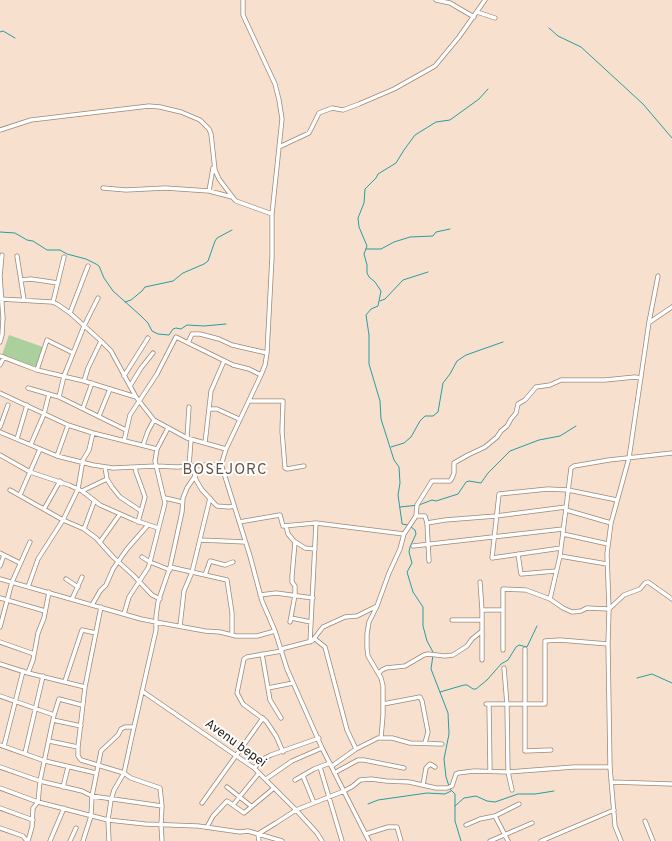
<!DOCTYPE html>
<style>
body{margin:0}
canvas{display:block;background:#f7e0ce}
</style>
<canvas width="672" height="841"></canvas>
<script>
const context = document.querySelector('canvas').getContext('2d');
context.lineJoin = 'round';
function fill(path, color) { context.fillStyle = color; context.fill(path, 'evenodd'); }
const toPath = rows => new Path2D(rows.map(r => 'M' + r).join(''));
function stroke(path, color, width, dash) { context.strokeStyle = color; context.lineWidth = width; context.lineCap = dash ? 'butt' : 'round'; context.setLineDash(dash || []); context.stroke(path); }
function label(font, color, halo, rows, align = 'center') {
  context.font = font + ' Overpass,sans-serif'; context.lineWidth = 4; context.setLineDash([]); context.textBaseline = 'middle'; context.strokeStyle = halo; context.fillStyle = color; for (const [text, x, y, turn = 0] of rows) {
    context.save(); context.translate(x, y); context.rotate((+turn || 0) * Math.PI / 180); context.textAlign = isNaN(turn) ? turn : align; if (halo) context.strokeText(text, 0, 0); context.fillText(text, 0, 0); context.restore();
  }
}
fill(toPath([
 [9,335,43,347,36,367,2,355]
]), '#abd09d');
stroke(toPath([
 [549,28,558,36,581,47,643,104,672,138],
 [0,32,3,31,15,38],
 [0,232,15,233,27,240,33,241,47,250,60,250,67,254,86,259,96,264,99,266,104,278,113,291,140,315,148,323,152,331,158,334,169,335,173,329,176,328,181,329,187,325,204,326,226,324],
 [366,249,381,249,394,242,410,237,433,236,436,232,450,229],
 [380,301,385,299,403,280,428,272],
 [125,302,131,300,142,291,145,287,173,281,183,273,204,264,208,261,215,241,217,238,232,230],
 [391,447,404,443,411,437,420,421,425,416,433,416,438,412,443,383,450,374,457,361,466,355,503,342],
 [400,507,419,505,432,500,436,501,458,494,466,482,469,481,481,483,488,473,510,451,539,440,560,436,576,426],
 [408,525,402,524,402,523,398,495,400,483,399,467,394,460,381,419,380,401,369,364,369,335,366,315,371,309,378,306,381,291,375,282,369,277,367,273,367,265,364,254,367,246,359,227,358,218,364,203,365,189,376,178,378,174,396,163,404,150,415,135,436,122,450,120,479,99,488,89],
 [411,527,415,530,416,534,410,547,409,552,412,563,407,572,413,592,423,607,423,626,427,641,433,652],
 [433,655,431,669,448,713,449,734,444,759,446,777,449,786],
 [637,678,652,674,672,683],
 [440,692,464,685,467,685,473,689,476,689,487,680,501,664,508,660,516,647,519,645,527,647,537,626],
 [450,789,455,794,455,821,461,841],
 [368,804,378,800,427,793,445,794,451,791],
 [455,806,464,798,476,796,487,801,495,802,518,794,535,794,554,791]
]), '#279da4', 1);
const minor = toPath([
 [243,0,243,15,275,84,279,100,282,119,272,214,272,257,267,353,265,365,261,375,226,449,222,462,222,467,250,556,262,601,275,631,287,669,322,748,369,841],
 [436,0,450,3,474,17],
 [477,12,495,18],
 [0,130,31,120,149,106,160,107,181,112,200,120,209,129,211,134,215,170,219,179,234,199,236,201,272,214],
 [279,147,309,133,319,113,332,108,343,110,359,104,394,89,435,66,459,37,485,0],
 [103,188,126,190,165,188,209,191,232,197],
 [209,191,213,168],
 [17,256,24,300],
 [21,280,31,279,58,283],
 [0,299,52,302,57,304,70,313,101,341,111,351,136,397,154,420,187,438,226,449],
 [53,302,64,257],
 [70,313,88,266],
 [650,322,672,307],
 [0,342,2,335,3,318,0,276,2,255],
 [188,343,192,334,200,334,219,339,232,345,267,353],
 [0,356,37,370,84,381,136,397],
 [0,365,4,357],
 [37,370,47,340,73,353],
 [124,376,148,338],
 [84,381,88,368,101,341],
 [130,386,141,368,153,353],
 [28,388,59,397,126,430],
 [0,393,68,425,93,433,157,449],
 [59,397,64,376,84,326,98,298],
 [249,401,283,401,282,431,285,468,287,469,304,466],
 [83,408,92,383],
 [210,409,217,409,239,419],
 [99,416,110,389],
 [0,427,8,405],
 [0,432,57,456,93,465,113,468,156,466,177,467,222,464],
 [187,438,189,407],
 [17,439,27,405],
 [124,441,130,415,157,374,176,337,233,365,249,369,261,375],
 [205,443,211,391,224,361],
 [31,444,44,414,49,394],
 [143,445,148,431,154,420],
 [0,455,30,472,69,485,82,491,100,505,134,520,158,528],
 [57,456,68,425],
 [189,466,191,440],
 [193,466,196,480,202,490,215,504,217,506,229,507,234,506],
 [105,467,107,479,112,487,120,497,141,511],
 [135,467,136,472,145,497,138,522],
 [10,490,63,520,84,529,96,538,113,557,133,575,152,595,160,599],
 [82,491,107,479],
 [20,495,40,449],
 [165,498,182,502],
 [44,509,60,481],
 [566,510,611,523],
 [416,516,425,516,427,523,429,561],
 [239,522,280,515,283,526,316,523,404,534],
 [427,523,445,520,496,516,566,507],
 [286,526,288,534,294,541,305,548,315,549],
 [84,529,94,502],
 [563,534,608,544],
 [201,540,245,542],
 [100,542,120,514],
 [413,546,563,529],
 [561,548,492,558,499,494,548,489,568,490,617,500],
 [0,553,20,563],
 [518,554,521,574,556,571],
 [560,556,607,564],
 [142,557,150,562,170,570],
 [0,566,4,555],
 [170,567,227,580,232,613,232,635],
 [205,575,210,561,225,565,233,562],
 [0,579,141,619,156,622,205,631,220,632,236,636,257,636,275,631],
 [66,579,78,587],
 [480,582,482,610,482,660],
 [28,587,38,559,63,520,78,489,83,460,89,450,93,433],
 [260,595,276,593,313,598],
 [0,598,45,611],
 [72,599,82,577],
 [550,599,560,556,571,468,574,466,609,460,672,453],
 [92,605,100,591,106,585,113,569,127,549,148,525],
 [101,607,85,687,78,747,78,756,81,760,124,773,131,778,160,788,162,806,161,825,162,841],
 [482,610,503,610],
 [124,614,129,597,148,568,150,562,165,503,155,461,157,449,168,428],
 [291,618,311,622],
 [452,620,482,620],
 [290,622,295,595,295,586,292,582,292,576,295,542],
 [180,626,184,591,192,572,210,498],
 [0,627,12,582,30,542],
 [315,639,325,647,347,730,356,749],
 [0,642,34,654],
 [310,642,316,523],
 [281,649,312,641,323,627,345,617,357,616,377,606],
 [525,649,525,751,551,750],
 [503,650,503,589,526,590,550,599,563,608,572,612,581,611,587,608,609,609,624,595,640,589,645,583,648,582,672,599],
 [282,651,247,657,244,659,237,693,243,704,266,721,276,736,283,752],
 [262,654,270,700,281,718],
 [0,664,28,673,85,687],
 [504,668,507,705,508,772,512,790],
 [28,673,33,660,38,633,44,618,49,592],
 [379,673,382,670,386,668,405,666,424,655,428,654,445,656,453,655,467,646,472,639,482,631],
 [65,681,82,630,96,633],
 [268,688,293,683],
 [142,691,254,768,296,810,317,833,322,841],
 [0,696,54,715],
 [383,704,420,697,422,701,428,732,425,743],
 [486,704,545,704,545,641,560,640,608,644],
 [489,704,490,771],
 [53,720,81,726],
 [381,738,383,715,383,686,381,678,368,656,367,648,367,634,369,622,377,606,389,573,400,549,404,534,416,516,417,505,432,481,450,481,452,478,454,473,454,463,468,455,485,447,497,437,501,431,507,426,511,419,516,413,518,404,525,400,536,387,550,385,561,380,605,380,635,377,641,378],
 [49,741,78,747],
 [0,745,45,761,96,773],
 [4,746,23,671],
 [25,753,43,676],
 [332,766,356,749,378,738,392,738,410,743,442,744],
 [0,767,40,781,82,791,92,796,162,806],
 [320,767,342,841],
 [254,768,265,758,271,755,319,738],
 [336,772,358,760,364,760,404,768],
 [303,776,314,803],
 [266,779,292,761,322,748],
 [295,780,314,769,330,763],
 [611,782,672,784],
 [423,785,426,768,430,764,435,767],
 [63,787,68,767],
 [227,787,251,806],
 [0,788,38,802,108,820,145,824,198,826,240,832,248,831,282,841],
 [202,803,263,718],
 [233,805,259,773],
 [0,808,33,820],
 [495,816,508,841],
 [645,821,653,841],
 [466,825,480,819,495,816,519,804],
 [207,827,213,816,227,801,244,813,274,788],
 [0,828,23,836,27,841],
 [366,834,388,827,397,827,401,841],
 [28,841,32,827,33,808,38,802,40,781,54,715,59,699,82,705],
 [50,841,64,808],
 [70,841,76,828],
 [83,841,91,816,92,796,101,751,118,735,121,729,125,727,134,727],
 [109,841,108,820,111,800,114,790,124,773,132,736,156,630,156,617,158,602,170,567,182,512,183,498,187,488,195,476],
 [259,841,258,834,276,823,296,810,344,791,353,786,360,780,371,779,386,781,409,782,436,788,447,788,452,786,456,774,458,773,474,771,508,772,574,767,610,767],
 [490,841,532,823],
 [541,841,614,810],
 [621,841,615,826,610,767,608,644,609,609,607,554,611,523,629,458,649,322,658,276]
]);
stroke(minor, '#9d8877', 5);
stroke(minor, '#fff', 3.5);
label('13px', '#2a211b', '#fff', [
 ["Avenu bepei",235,744,36]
]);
context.letterSpacing = '1px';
label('15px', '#655242', '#fff', [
 ["BOSEJORC",225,471]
]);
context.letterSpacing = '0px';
</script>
